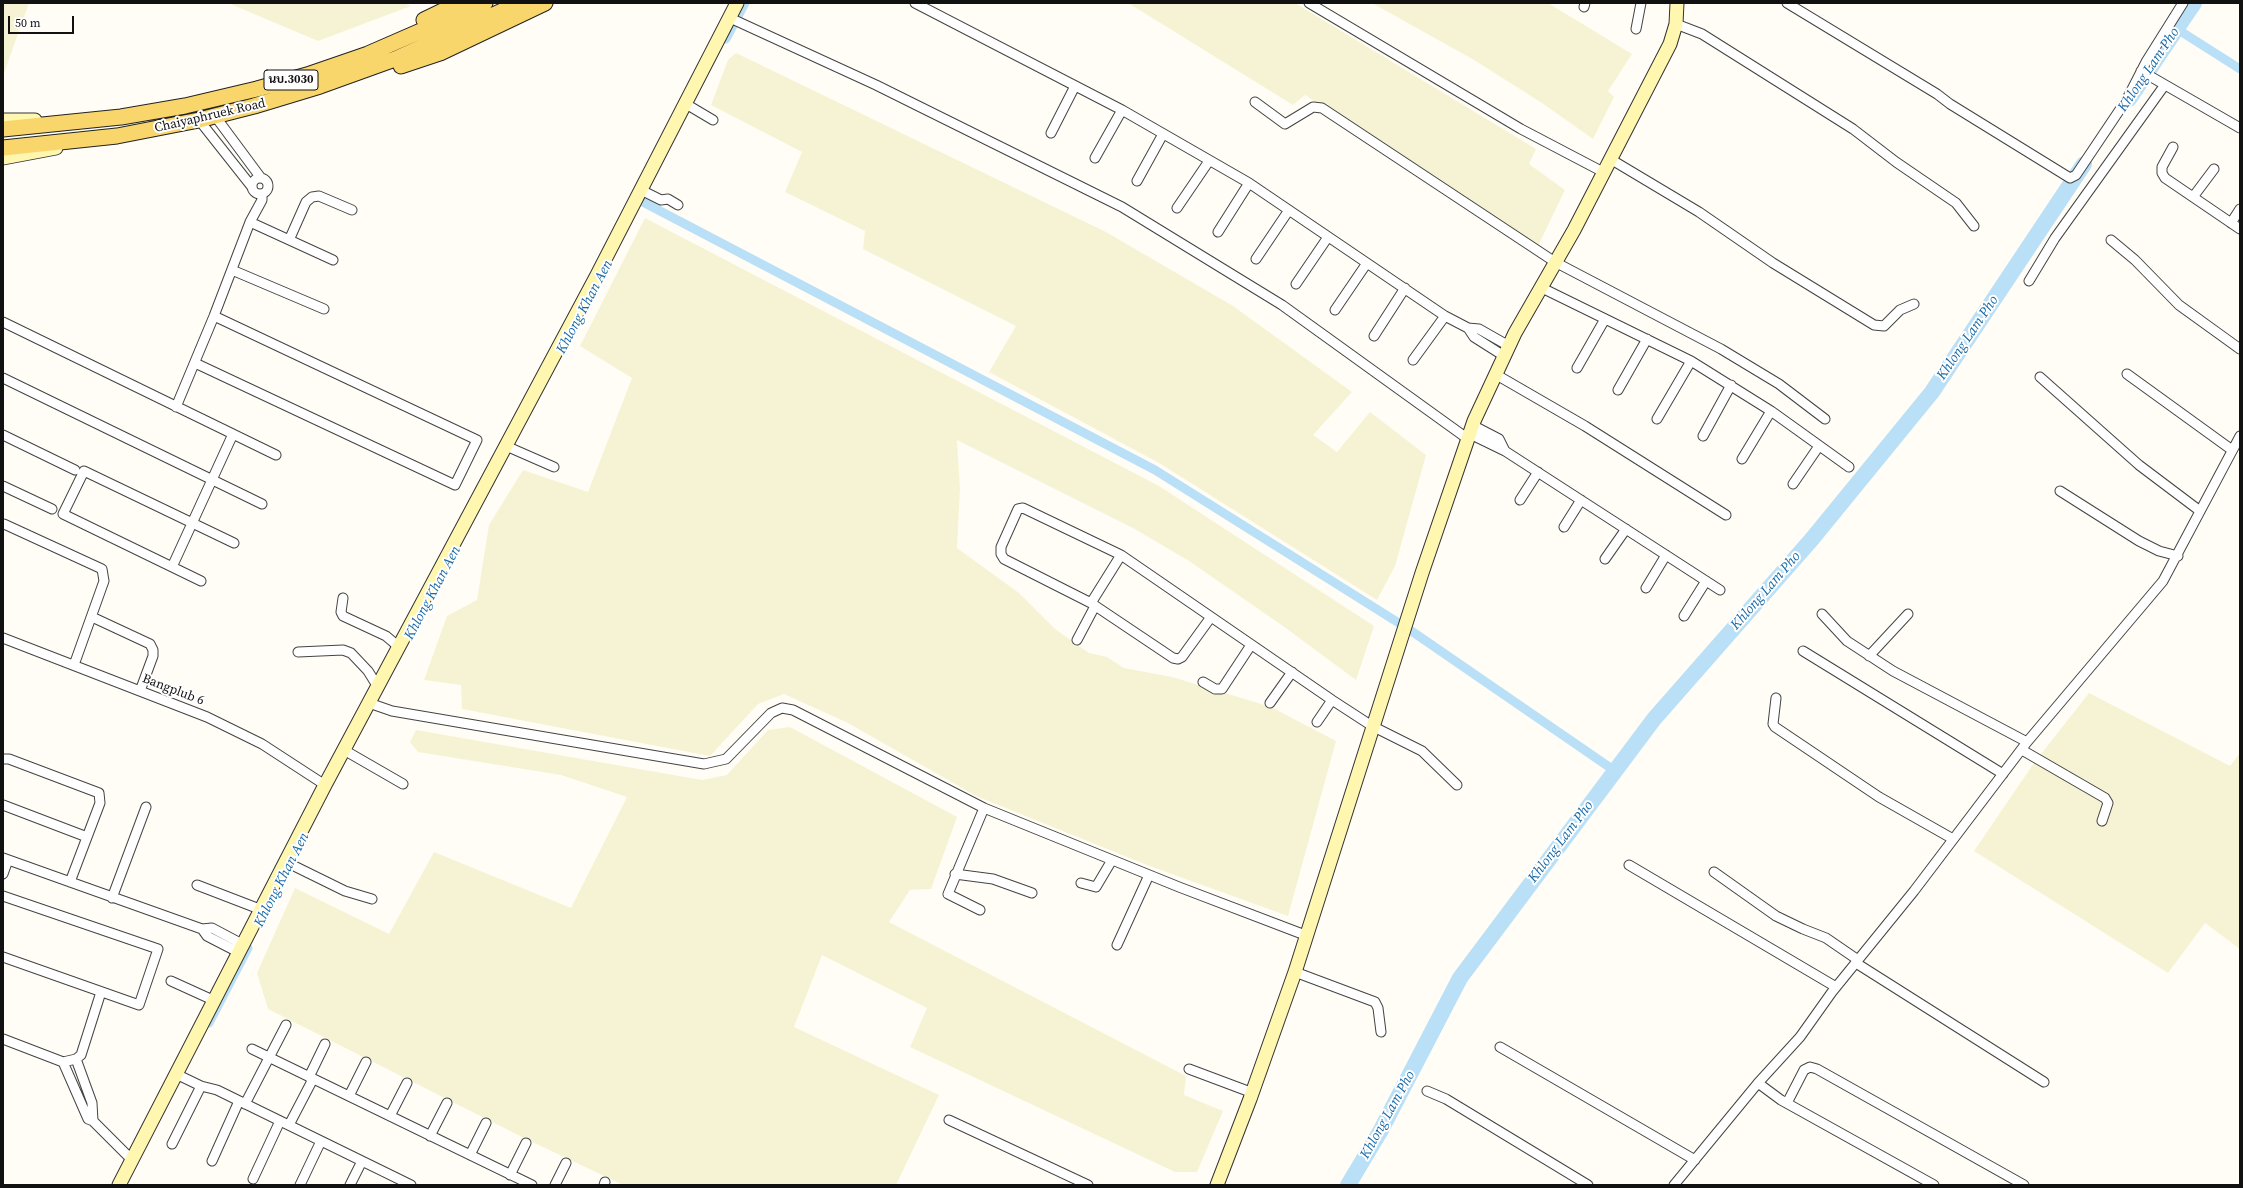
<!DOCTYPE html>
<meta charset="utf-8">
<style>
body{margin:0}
#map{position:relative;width:2243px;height:1188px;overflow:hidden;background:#fffdf5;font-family:"Source Serif 4",serif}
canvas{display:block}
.frame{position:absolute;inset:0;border:4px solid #111;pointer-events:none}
.scale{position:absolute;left:8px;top:16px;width:66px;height:18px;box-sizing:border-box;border:2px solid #111;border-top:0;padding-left:5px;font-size:12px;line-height:14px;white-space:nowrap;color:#111;-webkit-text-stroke:3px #fff;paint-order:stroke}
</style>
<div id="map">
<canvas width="2243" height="1188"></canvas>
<div class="frame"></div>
<div class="scale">50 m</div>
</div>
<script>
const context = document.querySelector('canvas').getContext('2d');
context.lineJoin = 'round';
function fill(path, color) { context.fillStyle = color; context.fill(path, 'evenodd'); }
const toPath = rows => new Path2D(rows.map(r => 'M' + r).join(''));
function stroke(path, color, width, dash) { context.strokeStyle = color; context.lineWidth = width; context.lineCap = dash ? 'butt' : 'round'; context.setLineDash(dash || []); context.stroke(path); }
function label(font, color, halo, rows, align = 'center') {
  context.font = font + ' "Source Serif 4",Sarabun,serif'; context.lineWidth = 4; context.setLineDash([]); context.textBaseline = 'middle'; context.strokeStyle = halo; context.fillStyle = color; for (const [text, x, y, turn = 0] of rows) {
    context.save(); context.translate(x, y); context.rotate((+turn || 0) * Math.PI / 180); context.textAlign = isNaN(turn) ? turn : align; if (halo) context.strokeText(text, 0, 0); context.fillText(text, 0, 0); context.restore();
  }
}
fill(toPath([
 [3,3,29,3,3,76],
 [228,3,404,3,411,6,318,41],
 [1128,3,1295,3,1536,149,1529,164,1565,190,1537,248,1305,95,1293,105],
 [1372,3,1548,3,1632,54,1608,91,1614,97,1593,139,1542,103,1474,60],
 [736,53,1106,232,1233,306,1352,392,1313,435,1337,452,1370,412,1426,455,1395,566,1377,600,1159,463,989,372,1016,326,863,249,865,231,785,192,802,152,711,105,728,60],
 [645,218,1159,486,1374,626,1356,680,1283,626,1189,561,1133,528,957,440,960,489,957,548,1019,593,1055,629,1089,653,1107,657,1124,668,1172,677,1271,707,1336,741,1288,916,1147,865,976,796,848,723,784,694,758,704,710,756,462,709,461,685,424,680,447,616,477,600,489,525,523,470,588,492,632,378,580,346],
 [2089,693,2230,766,2240,753,2240,949,2205,923,2168,973,1974,851,2034,763],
 [790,727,957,817,931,889,910,890,889,922,1186,1076,1184,1095,1223,1111,1197,1172,1175,1172,910,1047,927,1008,822,955,794,1027,939,1095,896,1185,623,1185,524,1138,268,1009,257,973,295,888,389,934,434,852,571,908,627,797,561,775,418,752,410,742,416,730,702,780,727,775,768,730]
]), '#f6f3d4');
stroke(toPath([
 [2177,29,2240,69],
 [726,39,745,3],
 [641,201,1155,470,1410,630,1615,771],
 [209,1023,248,948]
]), '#b9e0f7', 9);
stroke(toPath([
 [2129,99,2194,3],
 [1348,1185,1381,1130,1460,978,1654,719,1812,539,1932,392,2084,164]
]), '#b9e0f7', 16);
const street = toPath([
 [915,3,1122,110,1249,183,1445,316,1468,328],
 [1309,3,1521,129,1605,173],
 [1787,3,1937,94,1950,104,2070,178,2076,175,2127,99,2146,62,2183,3],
 [1584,7,1585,3],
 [730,18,876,85,1122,207,1282,305,1468,439],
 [1676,24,1702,34,1853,129,1896,162,1956,203,1974,226],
 [1636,29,1641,3],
 [2141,71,2240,128],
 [1255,102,1285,124,1313,107,1322,108,1555,262,1721,349,1779,384,1825,419],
 [686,104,713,120],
 [215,116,261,178],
 [199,120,252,187],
 [1051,133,1075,86],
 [2173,147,2162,167,2162,173,2165,178,2240,229],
 [1095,158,1122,110],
 [1612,160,1699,212,1773,263,1874,325,1884,326,1900,310,1914,304],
 '252 186a8 8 0 1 1 16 0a8 8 0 1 1-16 0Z',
 [1137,181,1163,134],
 [641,190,661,200,668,199,678,205],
 [2193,197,2214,169],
 [1177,208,1209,161],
 [250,222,333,260],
 [2231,223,2240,209],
 [1218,232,1249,183],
 [290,238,306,202,312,197,319,196,352,210],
 [2111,240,2135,260,2179,305,2240,349],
 [1256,259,1289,210],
 [232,270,324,309],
 [2029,281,2055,238,2164,86],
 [1296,284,1328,237],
 [1540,287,1691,361,1771,411,1849,467],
 [1335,310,1367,263],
 [3,322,276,455],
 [1374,336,1405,288],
 [1504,356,1474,337,1468,328,1479,329,1509,346],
 [1413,360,1445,316],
 [195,363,455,485,477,440,214,316],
 [1577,368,1605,319],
 [1495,374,1585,426,1726,515],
 [2127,374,2232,450],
 [2040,377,2139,465,2200,511],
 [3,378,262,504],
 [1618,390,1647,339],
 [176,407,214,316,250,222,262,200,262,194],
 [1657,419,1691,361],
 [1470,434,1505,451,1499,439,1472,425],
 [3,435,75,470],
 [1703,436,1731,385],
 [506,446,554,467],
 [1505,451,1720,590],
 [1742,459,1771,411],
 [1793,484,1819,446],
 [3,486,52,509],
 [2060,491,2139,541,2159,551,2178,556],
 [1520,500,1538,472],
 [4,524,102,569,104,581,74,665],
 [1564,527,1581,500],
 [1605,559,1626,529],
 [172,567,233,434],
 [201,581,63,514,84,471,234,543],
 [1646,588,1666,555],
 [343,598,341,612,343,616,386,636,399,647],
 [1091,603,1121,555],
 [1822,614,1847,641,1893,671,2027,742],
 [1684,616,1706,581],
 [92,617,150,644,153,650,153,656,140,691],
 [1211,617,1182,657,1178,659,1173,658,1091,603,1004,559,1001,554,1001,547,1018,509,1023,508,1121,555,1332,700,1372,726,1422,751,1457,785],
 [3,638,207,717,262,744,325,785],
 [1077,640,1095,606],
 [1803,651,2003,774],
 [298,652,343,650,351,653,368,671,378,687],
 [1869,656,1908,614],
 [1203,682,1215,689,1222,689,1251,645],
 [1776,698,1773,724,1775,727,1879,797,1953,839],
 [369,703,392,711,704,764,726,759,771,713,782,708,793,710,984,808,1179,887,1305,935],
 [1270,703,1292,672],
 [1317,722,1332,700],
 [344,750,403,784],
 [2022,750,2105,798,2108,803,2102,821],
 [3,759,9,759,99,793,100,803,70,882],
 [3,805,87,837],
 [3,858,202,929,212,928,244,945],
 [286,862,345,891,372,899],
 [1629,865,1836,987],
 [1714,872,1776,916,1803,929,1826,938,1858,960],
 [3,874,8,860],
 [955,874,993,879,1032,893],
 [1081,883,1096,887,1112,860],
 [197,885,262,910],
 [3,896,158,949,139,1005,3,957],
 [112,898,146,807],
 [980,910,948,894,984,808],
 [202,929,207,936,240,953],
 [1117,945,1149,875],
 [1856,963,2044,1082],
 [1295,972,1375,1002,1378,1008,1381,1032],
 [171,981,215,1001],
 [3,1039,63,1062,76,1059,81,1055,101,992],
 [1500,1047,1695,1160],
 [252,1049,532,1185],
 [76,1059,92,1103,93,1121],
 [63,1062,88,1119,93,1121,131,1159],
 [1189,1069,1253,1093],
 [176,1074,201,1086,217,1090,411,1185],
 [309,1077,325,1044],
 [1758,1083,1781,1100,1934,1185],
 [1427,1091,1446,1099,1588,1185],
 [349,1096,366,1062],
 [1787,1103,1804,1070,1810,1067,1817,1069,2024,1185],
 [245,1104,286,1025],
 [390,1116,407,1083],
 [949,1120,1088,1185],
 [289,1125,313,1079],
 [430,1136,447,1103],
 [172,1144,201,1086],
 [470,1155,486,1123],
 [212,1161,239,1101],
 [510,1175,526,1143],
 [253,1179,280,1121],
 [300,1185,321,1141],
 [350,1185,362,1161],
 [555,1185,566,1163],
 [604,1185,605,1182],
 [1674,1185,1758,1083,1800,1037,1832,992,1914,891,2027,742,2163,581,2240,436]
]);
const secondary = toPath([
 [3,120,35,120],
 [3,158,56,148],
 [119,1185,325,785,597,275,737,3],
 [1217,1185,1250,1099,1295,972,1422,573,1474,421,1515,333,1574,230,1670,44,1676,24,1677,3]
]);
const primary = toPath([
 [424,20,459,3],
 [401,66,440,53,545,3],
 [3,129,121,117,185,106,257,89,307,75,368,54,485,3],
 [3,148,117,136,199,120,254,106,320,86,395,59,520,3]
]);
stroke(street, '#444', 11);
stroke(secondary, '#333', 15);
stroke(primary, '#222', 17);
stroke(street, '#fff', 9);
stroke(secondary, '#fff6b0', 13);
stroke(primary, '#f9d66b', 15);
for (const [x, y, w] of [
 [291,80,54]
]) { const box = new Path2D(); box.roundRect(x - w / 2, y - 10, w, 20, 3); context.fillStyle = '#fff'; context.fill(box); stroke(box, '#111', 1); }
label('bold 12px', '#111', null, [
 ["นบ.3030",291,80]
]);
label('13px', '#111', '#fff', [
 ["Chaiyaphruek Road",210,116,-13],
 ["Bangplub 6",173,690,21]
]);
label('italic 14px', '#1768a6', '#fff', [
 ["Khlong Lam Pho",2149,70,-56],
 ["Khlong Khan Aen",585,307,-62],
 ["Khlong Lam Pho",1968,338,-56],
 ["Khlong Lam Pho",1766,591,-49],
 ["Khlong Khan Aen",433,593,-62],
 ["Khlong Lam Pho",1561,842,-53],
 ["Khlong Khan Aen",282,880,-63],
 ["Khlong Lam Pho",1388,1115,-61]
]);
</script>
